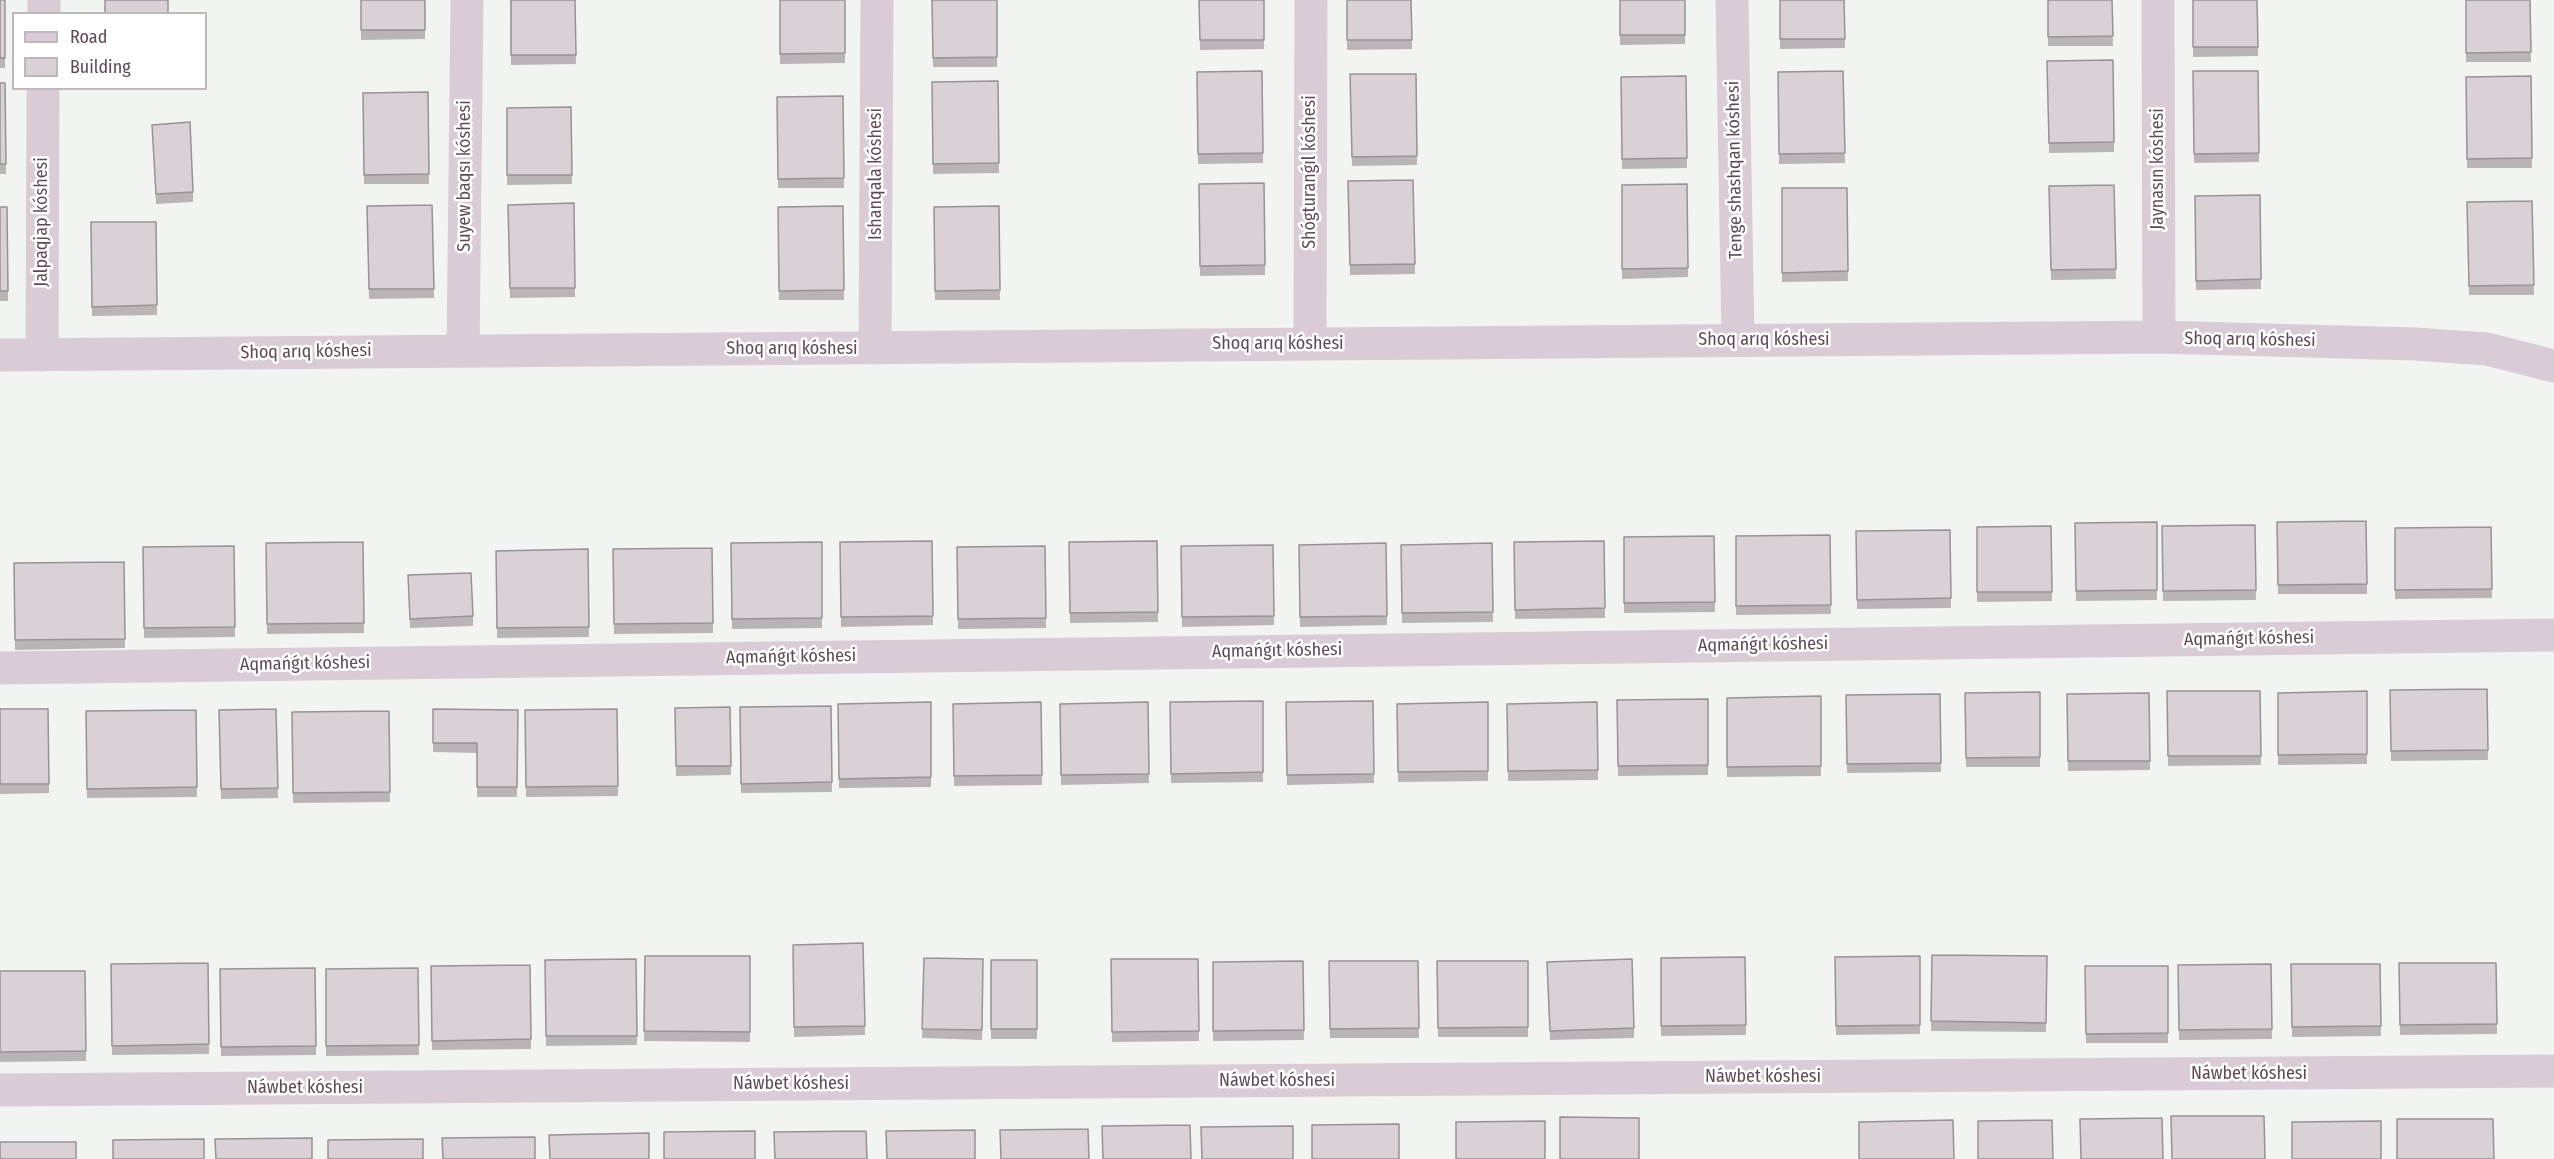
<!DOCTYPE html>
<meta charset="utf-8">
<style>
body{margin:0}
#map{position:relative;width:2554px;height:1159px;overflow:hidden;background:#f2f4f2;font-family:"Fira Sans Condensed",sans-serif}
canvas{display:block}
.legend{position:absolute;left:12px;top:12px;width:195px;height:78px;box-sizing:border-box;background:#fff;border:2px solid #bfb7bc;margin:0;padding:8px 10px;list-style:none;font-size:18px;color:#5f4a57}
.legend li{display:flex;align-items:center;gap:12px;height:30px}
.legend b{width:30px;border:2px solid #bfb7bc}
</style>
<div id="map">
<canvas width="2554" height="1159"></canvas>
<ul class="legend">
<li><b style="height:8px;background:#daccd6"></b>Road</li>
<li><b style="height:16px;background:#d9d1d5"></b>Building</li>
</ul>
</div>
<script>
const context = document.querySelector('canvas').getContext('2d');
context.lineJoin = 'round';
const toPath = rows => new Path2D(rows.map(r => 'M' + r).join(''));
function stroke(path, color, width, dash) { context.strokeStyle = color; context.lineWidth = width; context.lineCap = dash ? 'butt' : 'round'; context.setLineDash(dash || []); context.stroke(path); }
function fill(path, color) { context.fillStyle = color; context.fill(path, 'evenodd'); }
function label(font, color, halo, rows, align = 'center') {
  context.font = font + ' "Fira Sans Condensed",sans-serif'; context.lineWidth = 5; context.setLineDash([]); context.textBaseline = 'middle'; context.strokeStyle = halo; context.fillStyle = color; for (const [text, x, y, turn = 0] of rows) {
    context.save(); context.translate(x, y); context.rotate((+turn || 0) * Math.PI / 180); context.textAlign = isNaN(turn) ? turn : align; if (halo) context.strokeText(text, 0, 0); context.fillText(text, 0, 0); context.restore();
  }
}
stroke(toPath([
 [1732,0,1738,340],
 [2158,0,2159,337],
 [44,14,44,0],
 [1310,344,1311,0],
 [875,348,877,0],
 [463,351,467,0],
 [0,355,2159,337,2415,344,2487,349,2554,366],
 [42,355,43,88],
 [0,668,2554,635],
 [0,1090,2554,1071]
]), '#daccd6', 33);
fill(toPath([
 [0,0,5,0,5,68,0,68],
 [361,0,425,0,425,39,361,40],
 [510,0,575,0,576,64,511,65],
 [780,0,845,0,845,63,780,64],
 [932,0,997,0,997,67,933,67],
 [1199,0,1264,0,1264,49,1200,50],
 [1347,0,1411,0,1412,49,1347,50],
 [1620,0,1685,0,1685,44,1620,45],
 [1780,0,1844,0,1845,48,1780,49],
 [2048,0,2112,0,2113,46,2048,46],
 [2193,0,2257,0,2258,56,2193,57],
 [2466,0,2530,0,2531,62,2466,62],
 [2113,60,2114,152,2049,153,2047,61],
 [1262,71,1263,163,1198,164,1197,72],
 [1843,71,1845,163,1779,164,1778,72],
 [2193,71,2258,71,2259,162,2194,163],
 [1350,74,1416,74,1417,165,1352,166],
 [1686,76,1687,168,1622,169,1621,77],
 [2531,76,2532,168,2467,168,2466,77],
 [998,81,999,173,933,174,932,82],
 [0,83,5,83,6,174,0,174],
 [428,92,429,184,364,184,363,93],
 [843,96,844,188,778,188,777,97],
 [571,107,572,184,507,185,507,108],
 [152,125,193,192,193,202,156,204],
 [1413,180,1415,274,1350,275,1348,181],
 [1264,183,1265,275,1200,276,1199,184],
 [1687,184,1688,277,1622,279,1622,185],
 [2114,185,2116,279,2051,280,2049,186],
 [1782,188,1847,188,1848,281,1782,282],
 [2260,195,2261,289,2196,290,2195,196],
 [2532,201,2534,295,2469,295,2467,202],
 [574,203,575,297,510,298,508,205],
 [432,205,434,298,369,299,367,206],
 [843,206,844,300,779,300,778,207],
 [999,206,1000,300,935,300,934,207],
 [0,207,7,207,8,301,0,301],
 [91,222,156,222,157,315,92,316],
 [2366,521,2367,594,2278,594,2277,522],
 [2157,522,2157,600,2076,601,2075,523],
 [2255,525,2256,600,2163,601,2162,526],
 [2051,526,2052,601,1977,602,1977,527],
 [2491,527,2492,598,2395,599,2395,528],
 [1950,530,1951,608,1857,609,1856,531],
 [1830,535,1831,614,1736,615,1736,536],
 [1714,536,1715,612,1624,613,1624,537],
 [932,541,933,625,841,627,840,542],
 [1157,541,1158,622,1070,623,1069,542],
 [1604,541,1605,618,1515,619,1514,542],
 [363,542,364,633,267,634,266,543],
 [822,542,822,628,732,629,731,543],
 [1386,543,1387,625,1300,627,1299,545],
 [1492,543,1493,622,1402,623,1401,545],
 [1273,545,1274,625,1182,627,1181,546],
 [234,546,235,637,144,638,143,547],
 [1045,546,1046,628,958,629,957,547],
 [712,548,713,633,614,634,613,549],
 [588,549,589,637,497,638,496,551],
 [124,562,125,648,15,650,14,563],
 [408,575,473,616,473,626,410,628],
 [2487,689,2488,760,2391,761,2390,690],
 [2167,691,2260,691,2261,765,2168,766],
 [2367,691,2367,764,2278,765,2278,693],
 [2040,692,2040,767,1966,767,1965,693],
 [2149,693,2150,770,2068,771,2067,694],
 [1940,694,1941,772,1847,773,1846,695],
 [1821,696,1821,776,1727,777,1727,698],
 [1708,699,1708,775,1618,776,1617,700],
 [1263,701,1263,782,1171,783,1170,702],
 [1373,701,1374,783,1287,785,1286,702],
 [931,702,931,787,839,788,838,704],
 [1041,702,1042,785,954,786,953,704],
 [1148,702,1149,783,1061,785,1060,704],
 [1488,702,1488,781,1398,782,1397,704],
 [1597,702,1598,780,1508,781,1507,704],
 [831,706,832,792,741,793,740,707],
 [730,707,731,775,676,776,675,708],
 [0,709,48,709,49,793,0,794],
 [276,709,278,798,221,799,219,710],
 [433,709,518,710,517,797,477,797,477,753,433,752],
 [617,709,618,796,526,797,525,710],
 [196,710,197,797,87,798,86,711],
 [389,711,390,802,293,803,292,712],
 [863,943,865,1035,794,1037,793,945],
 [1932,955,2047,956,2046,1032,1931,1031],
 [645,956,750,956,750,1042,644,1041],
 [1920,956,1920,1034,1836,1035,1835,957],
 [1745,957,1746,1035,1661,1036,1661,958],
 [924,958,983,959,982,1040,922,1038],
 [636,959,637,1045,546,1046,545,960],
 [1111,959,1198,959,1199,1041,1112,1042],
 [991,960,1037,960,1037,1039,991,1039],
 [1303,961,1304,1040,1213,1041,1213,962],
 [1329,961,1418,961,1419,1038,1330,1038],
 [1437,961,1528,961,1528,1037,1438,1037],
 [1547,962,1634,1028,1634,1038,1550,1040],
 [208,963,209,1054,112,1055,111,964],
 [2399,963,2496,963,2497,1034,2400,1035],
 [2271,964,2272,1039,2179,1040,2178,965],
 [2291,964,2380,964,2381,1036,2292,1037],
 [530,965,531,1049,432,1050,431,966],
 [2085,966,2168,966,2168,1043,2086,1043],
 [315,968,316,1055,221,1056,220,969],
 [418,968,419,1055,326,1056,326,969],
 [0,971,85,971,86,1061,0,1062]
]), '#bbb4b7');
const building = toPath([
 [0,0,5,0,5,58,0,58,0,0],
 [105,0,168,0,168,14,105,14,105,0],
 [361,0,425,0,425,30,361,30,361,0],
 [511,0,575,0,576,55,511,55,511,0],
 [780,0,845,0,845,53,780,54,780,0],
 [932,0,997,0,997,57,933,58,932,0],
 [1199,0,1264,0,1264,40,1200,40,1199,0],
 [1347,0,1411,0,1412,40,1347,40,1347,0],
 [1620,0,1685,0,1685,35,1620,35,1620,0],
 [1780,0,1844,0,1845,39,1780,39,1780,0],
 [2048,0,2112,0,2113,36,2048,37,2048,0],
 [2193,0,2257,0,2258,47,2193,47,2193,0],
 [2466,0,2530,0,2531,52,2466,53,2466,0],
 [2113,60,2114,142,2049,143,2047,61,2113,60],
 [1262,71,1263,153,1198,154,1197,72,1262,71],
 [1843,71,1845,153,1779,154,1778,72,1843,71],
 [2193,71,2258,71,2259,153,2194,154,2193,71],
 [1350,74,1416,74,1417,156,1352,157,1350,74],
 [1686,76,1687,158,1622,159,1621,77,1686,76],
 [2531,76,2532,158,2467,159,2466,77,2531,76],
 [998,81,999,163,933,164,932,82,998,81],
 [0,83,5,83,6,164,0,164,0,83],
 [428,92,429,174,364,175,363,93,428,92],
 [843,96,844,178,778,179,777,97,843,96],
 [571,107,572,175,507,175,507,108,571,107],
 [190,122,193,192,156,194,152,125,190,122],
 [1413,180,1415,264,1350,265,1348,181,1413,180],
 [1264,183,1265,265,1200,266,1199,184,1264,183],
 [1687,184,1688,268,1622,269,1622,185,1687,184],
 [2114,185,2116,269,2051,270,2049,186,2114,185],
 [1782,188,1847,188,1848,271,1782,273,1782,188],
 [2260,195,2261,279,2196,281,2195,196,2260,195],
 [2532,201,2534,285,2469,286,2467,202,2532,201],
 [574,203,575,288,510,288,508,205,574,203],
 [432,205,434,289,369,289,367,206,432,205],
 [843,206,844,290,779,291,778,207,843,206],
 [999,206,1000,290,935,291,934,207,999,206],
 [0,207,7,207,8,291,0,291,0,207],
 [91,222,156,222,157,305,92,307,91,222],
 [2366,521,2367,584,2278,585,2277,522,2366,521],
 [2157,522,2157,590,2076,591,2075,523,2157,522],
 [2255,525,2256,590,2163,591,2162,526,2255,525],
 [2051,526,2052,592,1977,592,1977,527,2051,526],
 [2491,527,2492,589,2395,590,2395,528,2491,527],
 [1950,530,1951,598,1857,600,1856,531,1950,530],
 [1830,535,1831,605,1736,606,1736,536,1830,535],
 [1714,536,1715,602,1624,603,1624,537,1714,536],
 [932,541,933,616,841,617,840,542,932,541],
 [1157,541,1158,612,1070,613,1069,542,1157,541],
 [1604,541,1605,608,1515,610,1514,542,1604,541],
 [363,542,364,623,267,624,266,543,363,542],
 [822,542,822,618,732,619,731,543,822,542],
 [1386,543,1387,616,1300,617,1299,545,1386,543],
 [1492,543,1493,612,1402,613,1401,545,1492,543],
 [1273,545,1274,616,1182,617,1181,546,1273,545],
 [234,546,235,627,144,628,143,547,234,546],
 [1045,546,1046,618,958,619,957,547,1045,546],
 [712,548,713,623,614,624,613,549,712,548],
 [588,549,589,627,497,628,496,551,588,549],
 [124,562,125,639,15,640,14,563,124,562],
 [471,573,473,616,410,619,408,575,471,573],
 [2487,689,2488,750,2391,751,2390,690,2487,689],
 [2167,691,2260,691,2261,756,2168,756,2167,691],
 [2367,691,2367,754,2278,755,2278,693,2367,691],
 [2040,692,2040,757,1966,758,1965,693,2040,692],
 [2149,693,2150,761,2068,761,2067,694,2149,693],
 [1940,694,1941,763,1847,764,1846,695,1940,694],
 [1821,696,1821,766,1727,767,1727,698,1821,696],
 [1708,699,1708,765,1618,766,1617,700,1708,699],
 [1263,701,1263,772,1171,774,1170,702,1263,701],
 [1373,701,1374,774,1287,775,1286,702,1373,701],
 [931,702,931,777,839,779,838,704,931,702],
 [1041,702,1042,775,954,776,953,704,1041,702],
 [1148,702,1149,774,1061,775,1060,704,1148,702],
 [1488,702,1488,771,1398,772,1397,704,1488,702],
 [1597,702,1598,770,1508,771,1507,704,1597,702],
 [831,706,832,782,741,784,740,707,831,706],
 [730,707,731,766,676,766,675,708,730,707],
 [0,709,48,709,49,784,0,784,0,709],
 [276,709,278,788,221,789,219,710,276,709],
 [433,709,518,710,517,787,477,787,477,743,433,743,433,709],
 [617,709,618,786,526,787,525,710,617,709],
 [196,710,197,787,87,789,86,711,196,710],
 [389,711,390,792,293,793,292,712,389,711],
 [863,943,865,1026,794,1027,793,945,863,943],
 [1932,955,2047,956,2046,1023,1931,1021,1932,955],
 [645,956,750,956,750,1032,644,1031,645,956],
 [1920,956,1920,1025,1836,1026,1835,957,1920,956],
 [1745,957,1746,1025,1661,1026,1661,958,1745,957],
 [924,958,983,959,982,1030,922,1029,924,958],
 [636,959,637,1036,546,1036,545,960,636,959],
 [1111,959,1198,959,1199,1031,1112,1032,1111,959],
 [1632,959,1634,1028,1550,1031,1547,962,1632,959],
 [991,960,1037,960,1037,1029,991,1029,991,960],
 [1303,961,1304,1030,1213,1031,1213,962,1303,961],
 [1329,961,1418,961,1419,1028,1330,1029,1329,961],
 [1437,961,1528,961,1528,1027,1438,1028,1437,961],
 [208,963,209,1044,112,1046,111,964,208,963],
 [2399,963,2496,963,2497,1024,2400,1025,2399,963],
 [2271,964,2272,1029,2179,1030,2178,965,2271,964],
 [2291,964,2380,964,2381,1026,2292,1027,2291,964],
 [530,965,531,1039,432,1041,431,966,530,965],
 [2085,966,2168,966,2168,1033,2086,1034,2085,966],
 [315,968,316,1046,221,1047,220,969,315,968],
 [418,968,419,1045,326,1046,326,969,418,968],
 [0,971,85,971,86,1051,0,1052,0,971],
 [2171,1116,2264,1116,2265,1159,2172,1159,2171,1116],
 [1560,1117,1639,1118,1639,1159,1560,1159,1560,1117],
 [2162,1118,2163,1159,2081,1159,2080,1119,2162,1118],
 [2397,1119,2493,1119,2494,1159,2397,1159,2397,1119],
 [1953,1120,1954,1159,1859,1159,1859,1122,1953,1120],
 [2052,1120,2053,1159,1978,1159,1978,1121,2052,1120],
 [1545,1121,1545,1159,1456,1159,1456,1122,1545,1121],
 [2381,1121,2381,1159,2292,1159,2292,1122,2381,1121],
 [1399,1124,1399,1159,1312,1159,1312,1125,1399,1124],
 [1190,1125,1191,1159,1103,1159,1102,1126,1190,1125],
 [1293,1126,1293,1159,1202,1159,1201,1127,1293,1126],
 [1088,1129,1089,1159,1001,1159,1000,1130,1088,1129],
 [975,1130,975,1159,887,1159,886,1131,975,1130],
 [755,1131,755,1159,664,1159,664,1132,755,1131],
 [866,1131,867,1159,775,1159,774,1132,866,1131],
 [649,1133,649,1159,550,1159,549,1135,649,1133],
 [535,1137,535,1159,443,1159,442,1138,535,1137],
 [312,1138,312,1159,216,1159,215,1139,312,1138],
 [204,1139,204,1159,113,1159,113,1140,204,1139],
 [423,1139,423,1159,328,1159,328,1140,423,1139],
 [0,1142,76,1142,76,1159,0,1159,0,1142]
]);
fill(building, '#d9d1d5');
stroke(building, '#989295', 1.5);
label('18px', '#5f4a57', '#fff', [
 ["Jaynasın kóshesi",2158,169,-90],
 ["Tenge shashqan kóshesi",1735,170,-91],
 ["Shógturanǵıl kóshesi",1310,172,-90],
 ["Ishanqala kóshesi",876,174,-90],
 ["Suyew baqsı kóshesi",465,176,-90],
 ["Jalpaqjap kóshesi",42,222,-90],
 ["Shoq arıq kóshesi",1764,340],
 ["Shoq arıq kóshesi",2250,340,1],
 ["Shoq arıq kóshesi",1278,344],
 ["Shoq arıq kóshesi",792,349],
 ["Shoq arıq kóshesi",306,352,-1],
 ["Aqmańǵıt kóshesi",2249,639,-1],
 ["Aqmańǵıt kóshesi",1763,645,-1],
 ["Aqmańǵıt kóshesi",1277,651,-1],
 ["Aqmańǵıt kóshesi",791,657,-1],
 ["Aqmańǵıt kóshesi",305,664,-1],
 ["Náwbet kóshesi",2249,1074],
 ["Náwbet kóshesi",1763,1077],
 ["Náwbet kóshesi",1277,1081],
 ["Náwbet kóshesi",791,1084],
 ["Náwbet kóshesi",305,1088]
]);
</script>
